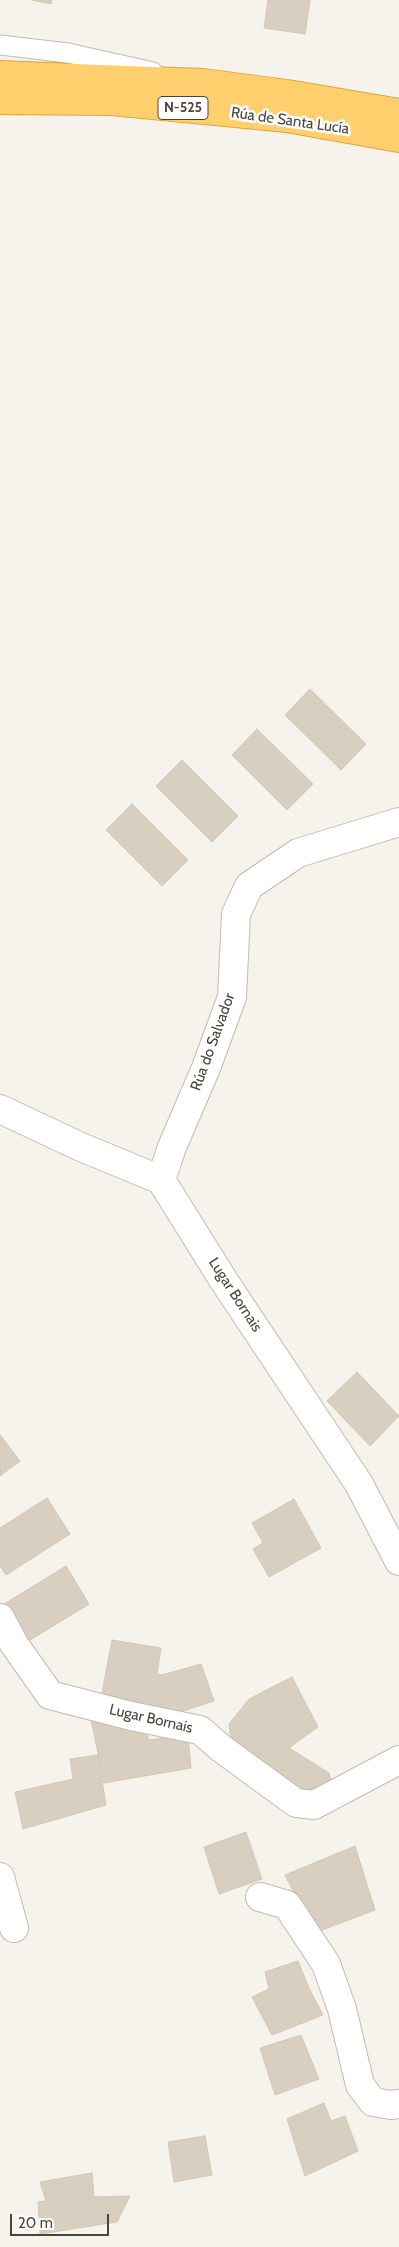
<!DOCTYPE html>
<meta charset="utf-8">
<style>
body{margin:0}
#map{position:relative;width:399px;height:2247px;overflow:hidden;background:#f6f3ec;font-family:Cabin,sans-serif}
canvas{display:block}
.scale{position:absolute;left:10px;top:2214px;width:99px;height:22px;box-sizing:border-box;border:2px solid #4b4439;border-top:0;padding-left:6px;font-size:15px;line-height:18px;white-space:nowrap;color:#4b4439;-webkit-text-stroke:4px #fff;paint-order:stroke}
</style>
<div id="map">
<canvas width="399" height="2247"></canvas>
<div class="scale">20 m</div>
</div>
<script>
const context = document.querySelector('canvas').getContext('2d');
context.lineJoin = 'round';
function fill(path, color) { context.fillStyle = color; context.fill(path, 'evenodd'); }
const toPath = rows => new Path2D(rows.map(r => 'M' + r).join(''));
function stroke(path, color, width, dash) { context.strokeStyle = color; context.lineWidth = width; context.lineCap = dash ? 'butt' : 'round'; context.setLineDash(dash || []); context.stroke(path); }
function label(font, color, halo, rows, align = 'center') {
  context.font = font + ' Cabin,sans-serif'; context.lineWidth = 5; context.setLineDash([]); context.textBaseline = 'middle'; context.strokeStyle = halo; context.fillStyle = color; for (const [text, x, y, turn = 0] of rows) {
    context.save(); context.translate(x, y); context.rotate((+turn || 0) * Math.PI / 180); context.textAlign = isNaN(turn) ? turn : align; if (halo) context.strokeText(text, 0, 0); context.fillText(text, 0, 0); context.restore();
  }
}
const building = toPath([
 [32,0,52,0,51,4,32,0],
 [268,0,310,0,305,34,264,28,268,0],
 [310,689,366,744,341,770,285,715,310,689],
 [257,729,313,784,287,810,232,755,257,729],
 [182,760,238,816,212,842,156,786,182,760],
 [132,804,188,860,162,886,106,830,132,804],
 [357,1372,399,1416,370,1446,327,1401,357,1372],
 [0,1435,20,1461,0,1476,0,1435],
 [47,1498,70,1534,6,1575,0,1566,0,1528,47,1498],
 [294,1499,321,1548,269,1577,253,1549,263,1543,252,1523,294,1499],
 [66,1566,89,1604,27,1642,4,1604,66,1566],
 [112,1640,161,1648,157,1674,162,1675,201,1664,214,1701,168,1716,165,1708,101,1698,112,1640],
 [292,1677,318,1727,289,1748,329,1773,333,1788,305,1796,232,1748,229,1724,249,1699,292,1677],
 [90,1714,143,1726,149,1740,188,1735,191,1768,104,1783,90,1714],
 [98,1755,106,1805,23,1829,15,1792,73,1779,70,1759,98,1755],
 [246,1832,262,1879,219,1894,204,1847,246,1832],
 [355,1846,375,1910,314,1933,285,1875,355,1846],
 [298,1961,309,1988,323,2015,272,2035,252,1997,269,1989,265,1972,298,1961],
 [301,2035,319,2079,275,2095,260,2048,301,2035],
 [324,2103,331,2121,345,2116,358,2151,305,2176,287,2119,324,2103],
 [205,2136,212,2175,174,2182,168,2142,205,2136],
 [92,2173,94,2197,130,2196,117,2222,40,2234,38,2202,46,2201,40,2182,92,2173]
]);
fill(building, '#d8cfc1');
stroke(building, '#d3c7b4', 1);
const lane = toPath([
 [0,45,68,53,153,72]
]);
const street = toPath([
 [0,1109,81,1147,161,1180,224,1281,359,1484,399,1561],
 [161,1180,172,1147,206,1068,232,997,236,914,249,886,298,853,399,822],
 [0,1618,14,1644,50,1695,131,1716,200,1730,222,1749,296,1803,314,1805,399,1760],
 [0,1877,14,1928],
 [260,1897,287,1905,326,1964,342,2009,360,2085,373,2102,391,2105,399,2104]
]);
const highway = toPath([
 [0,75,203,83,287,94,399,113],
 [0,100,112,101,287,118,399,138]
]);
stroke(lane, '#c2bbae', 21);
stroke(street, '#c2bbae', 30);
stroke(highway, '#e0a43c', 30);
stroke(lane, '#fff', 19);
stroke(street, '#fff', 28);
stroke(highway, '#ffcf6e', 28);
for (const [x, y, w] of [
 [183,108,50]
]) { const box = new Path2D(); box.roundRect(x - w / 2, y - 11.5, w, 23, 4); context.fillStyle = '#fff'; context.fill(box); stroke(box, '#4b4439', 1); }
label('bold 14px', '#4b4439', null, [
 ["N-525",183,108]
]);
label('15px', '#4b4439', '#fff', [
 ["Rúa de Santa Lucía",290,121,8],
 ["Rúa do Salvador",213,1042,-70],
 ["Lugar Bornais",235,1295,57],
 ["Lugar Bornais",151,1719,13]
]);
</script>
